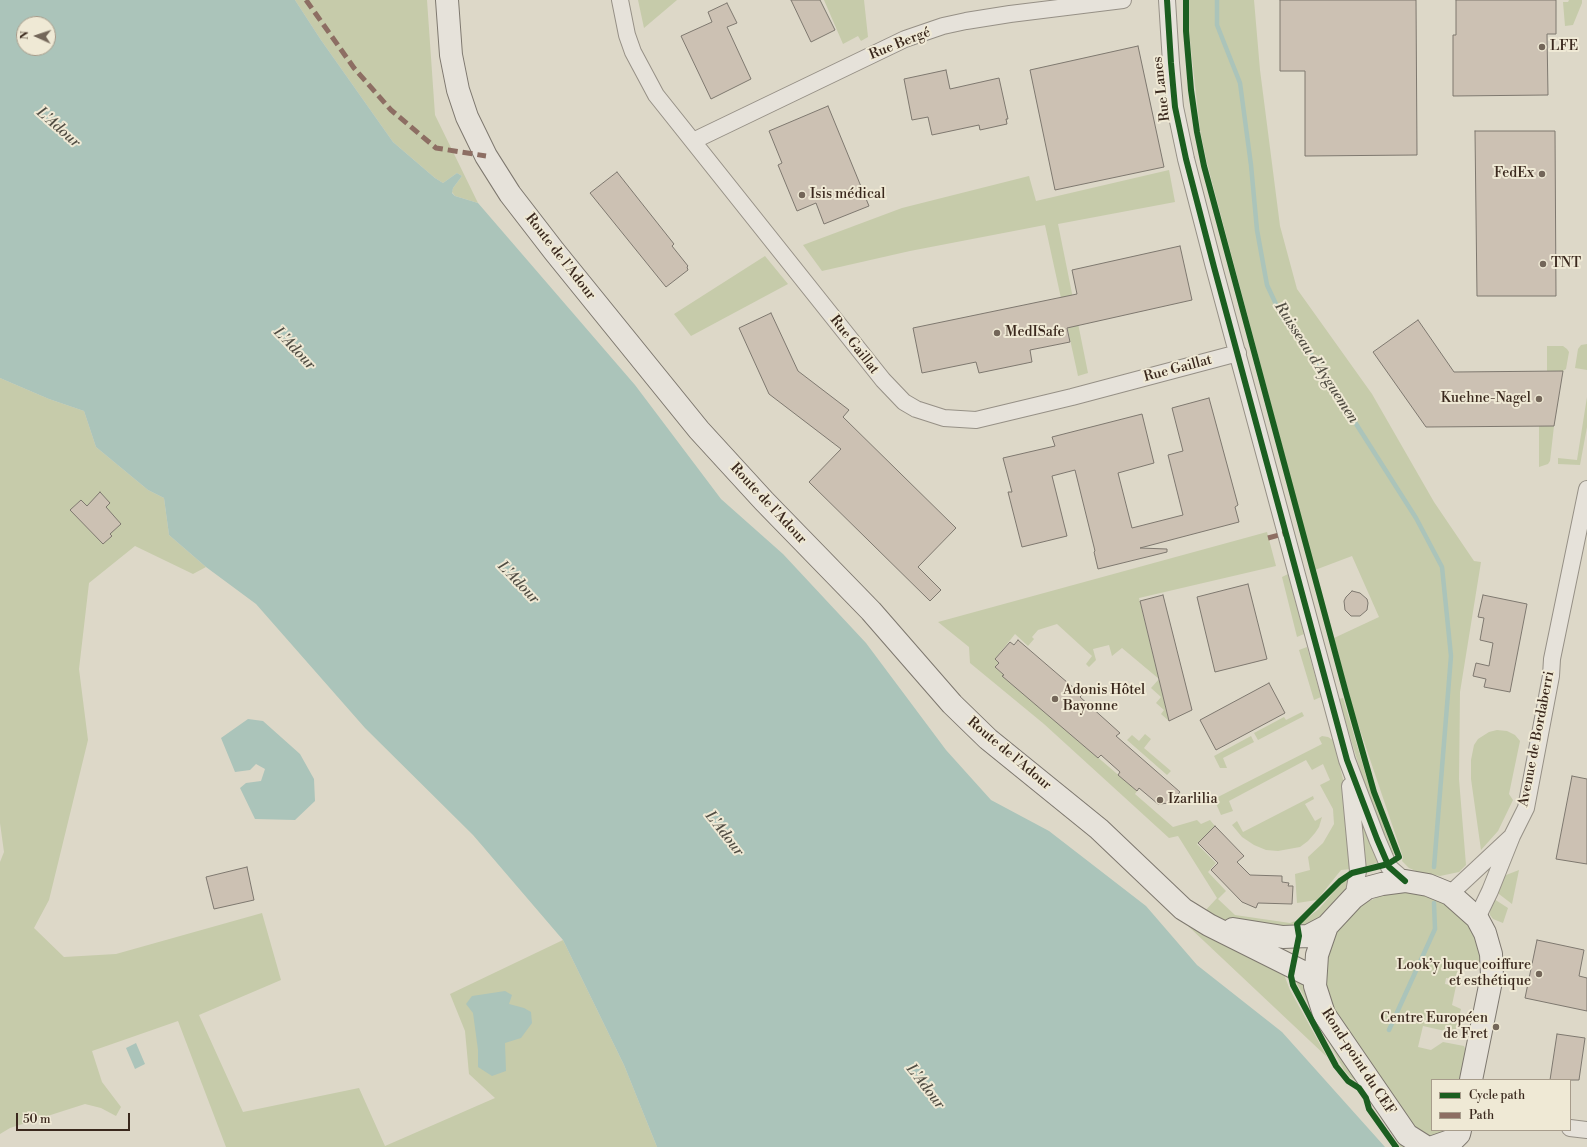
<!DOCTYPE html>
<meta charset="utf-8">
<style>
body{margin:0}
#map{position:relative;width:1587px;height:1147px;overflow:hidden;background:#ddd8c8;font-family:"Libre Bodoni",serif}
canvas{display:block}
.legend{position:absolute;left:1431px;top:1079px;width:140px;height:52px;box-sizing:border-box;background:#efe9d5;border:1px solid #a79c8b;margin:0;padding:5px 7px;list-style:none;font-size:12px;color:#3a281d}
.legend li{display:flex;align-items:center;gap:8px;height:20px}
.legend b{width:20px;border:1px solid #a79c8b}
.north{position:absolute;left:16px;top:16px;width:40px;height:40px;box-sizing:border-box;background:#efe9d5;border:1px solid #a79c8b;border-radius:50%;rotate:273deg;font-size:11px;font-weight:700;line-height:16px;text-align:center;color:#3a281d}
.north::after{content:'';display:block;margin:auto;width:14px;height:18px;background:#736659;clip-path:polygon(50% 0,100% 100%,50% 72%,0 100%)}
.scale{position:absolute;left:16px;top:1113px;width:114px;height:18px;box-sizing:border-box;border:2px solid #3a281d;border-top:0;padding-left:5px;font-size:12px;line-height:14px;white-space:nowrap;color:#3a281d;-webkit-text-stroke:3px #efe9d5;paint-order:stroke}
</style>
<div id="map">
<canvas width="1587" height="1147"></canvas>
<ul class="legend">
<li><b style="height:5px;background:#1b5e20"></b>Cycle path</li>
<li><b style="height:5px;background:#8d6e63"></b>Path</li>
</ul>
<div class="north">N</div>
<div class="scale">50 m</div>
</div>
<script>
const context = document.querySelector('canvas').getContext('2d');
context.lineJoin = 'round';
function fill(path, color) { context.fillStyle = color; context.fill(path, 'evenodd'); }
const toPath = rows => new Path2D(rows.map(r => 'M' + r).join(''));
function stroke(path, color, width, dash) { context.strokeStyle = color; context.lineWidth = width; context.lineCap = dash ? 'butt' : 'round'; context.setLineDash(dash || []); context.stroke(path); }
function label(font, color, halo, rows, align = 'center') {
  context.font = font + ' "Libre Bodoni",serif'; context.lineWidth = 4; context.setLineDash([]); context.textBaseline = 'middle'; context.strokeStyle = halo; context.fillStyle = color; for (const [text, x, y, turn = 0] of rows) {
    context.save(); context.translate(x, y); context.rotate((+turn || 0) * Math.PI / 180); context.textAlign = isNaN(turn) ? turn : align; if (halo) context.strokeText(text, 0, 0); context.fillText(text, 0, 0); context.restore();
  }
}
fill(toPath([
 [295,0,427,0,435,115,478,203,455,196,452,192,453,188,462,176,457,173,443,183,435,178,393,142,321,40],
 [638,0,677,0,644,28],
 [824,0,864,0,868,37,861,41,858,36,843,44],
 [1189,0,1254,0,1260,70,1280,226,1297,289,1372,394,1434,502,1474,561,1481,562,1460,692,1459,779,1466,865,1459,872,1440,876,1418,872,1409,868,1402,861,1403,857,1354,712,1334,638,1379,617,1352,556,1315,570,1207,163,1200,130,1189,31],
 [1569,0,1582,0,1582,3,1573,25,1565,26,1563,2,1568,2],
 [1169,170,1175,202,1058,224,1088,373,1078,376,1045,225,910,251,822,271,803,245,902,208,1029,176,1036,201],
 [765,256,788,284,691,336,674,314],
 [1587,344,1587,370,1575,368,1578,349,1581,345],
 [1547,346,1563,346,1567,349,1569,352,1566,369,1563,371,1547,371],
 [0,378,49,399,84,411,96,447,148,490,164,498,169,535,206,567,193,574,135,546,89,583,79,669,88,740,49,900,34,928,64,957,116,954,262,913,281,980,199,1015,243,1112,359,1088,385,1146,495,1098,469,1074,465,1031,450,994,563,940,624,1065,657,1147,226,1147,178,1021,92,1051,102,1082,121,1107,116,1116,101,1108,85,1104,10,1128,0,1134,0,862,4,852,0,823],
 [1587,397,1587,427,1580,465,1558,464,1558,458,1577,460],
 [1539,426,1554,426,1550,461,1548,464,1539,467],
 [1267,532,1276,566,1139,598,1169,721,1161,714,1164,710,1156,703,1161,697,1151,688,1159,679,1122,648,1112,656,1109,645,1093,649,1096,660,1089,667,1086,664,1092,656,1057,624,1038,630,1032,637,1034,639,1028,646,1015,634,995,659,999,663,995,667,1004,675,1003,676,1137,791,1135,794,1173,827,1197,820,1201,824,1210,820,1215,826,1197,844,1216,863,1208,872,1226,891,1218,899,1235,915,1290,923,1295,921,1294,930,1229,922,1204,912,1217,898,1178,836,1169,838,1044,724,970,663,969,647,938,622],
 [1288,574,1304,634,1297,637,1282,577],
 [1307,647,1321,697,1314,700,1299,650],
 [1343,698,1367,779,1394,854,1390,857,1363,780,1339,699],
 [1302,712,1304,716,1258,740,1254,733,1284,717,1286,720],
 [1497,730,1507,731,1515,735,1520,741,1509,794,1513,800,1498,831,1481,850,1471,779,1471,760,1474,745,1478,739,1489,732],
 [1145,734,1151,739,1144,748,1171,771,1167,775,1127,740,1132,735,1139,741],
 [1251,736,1254,742,1223,758,1227,768,1220,768,1214,756],
 [1322,736,1328,737,1333,740,1344,783,1352,869,1341,870,1317,900,1297,903,1295,874,1310,870,1308,857,1323,843,1334,824,1333,809,1320,785,1330,780,1323,764,1312,770,1306,760,1229,801,1233,811,1221,815,1214,799,1322,744,1319,738],
 [1313,796,1314,799,1305,804,1315,821,1322,817,1319,827,1315,833,1308,841,1300,847,1278,851,1266,850,1254,845,1242,837,1232,825,1237,821,1243,832],
 [1360,808,1380,862,1363,867],
 [1519,870,1512,904,1495,891,1506,875],
 [1353,877,1351,885,1325,915,1300,930,1299,924,1319,909,1342,882,1347,878],
 [1404,892,1428,895,1454,908,1468,923,1479,942,1482,969,1459,966,1455,979,1446,978,1445,984,1456,986,1452,1005,1461,1009,1456,1030,1445,1031,1423,1026,1418,1047,1431,1050,1443,1042,1464,1046,1468,1055,1463,1080,1432,1080,1432,1130,1449,1130,1430,1138,1420,1135,1331,1009,1326,994,1324,960,1340,922,1359,906,1382,895],
 [1494,899,1508,908,1503,923,1493,919,1490,915,1490,909],
 [1188,926,1214,939,1286,969,1285,977,1290,990,1327,1057],
 [1294,978,1303,982,1411,1147,1400,1147,1361,1085,1350,1077,1344,1070]
]), '#c6cbaa');
fill(toPath([
 [0,0,295,0,321,40,393,142,435,178,443,183,457,173,462,176,453,188,452,193,455,196,478,203,635,385,721,499,783,554,866,643,946,750,991,800,1049,831,1146,906,1197,965,1282,1032,1385,1147,657,1147,624,1065,563,940,473,835,365,728,256,604,206,567,169,535,164,498,148,490,96,447,84,411,49,399,0,378],
 [24,24,48,24,48,48,24,48],
 [248,719,263,721,300,754,314,779,315,801,295,820,255,819,240,788,246,783,261,781,265,769,256,764,250,770,235,772,221,738],
 [505,991,512,995,509,1004,524,1008,531,1012,532,1023,521,1038,505,1043,506,1071,492,1076,478,1067,478,1050,473,1013,466,1004,472,996],
 [136,1043,145,1064,135,1069,126,1048]
]), '#abc4ba');
stroke(toPath([
 [1217,0,1217,25,1240,83,1251,165,1257,230,1267,285,1282,317,1316,361,1416,518,1442,567,1451,656,1434,867],
 [1389,1030,1435,929,1434,903]
]), '#abc4ba', 4.5);
const building = toPath([
 [791,0,820,0,835,30,811,42,791,0],
 [1280,0,1416,0,1417,155,1305,156,1305,71,1280,71,1280,0],
 [1456,0,1556,0,1556,34,1547,34,1548,95,1453,96,1453,35,1456,35,1456,0],
 [727,3,737,23,727,27,751,79,711,99,681,36,712,22,708,12,727,3],
 [1138,46,1164,167,1055,190,1030,70,1138,46],
 [946,70,950,89,999,78,1008,119,1006,119,1007,124,980,130,979,125,932,135,928,117,912,120,904,79,946,70],
 [828,106,869,206,824,224,816,203,797,211,778,165,782,163,769,131,828,106],
 [1475,131,1555,131,1556,296,1477,296,1475,131],
 [617,172,674,244,672,246,688,266,687,267,688,270,666,287,590,193,617,172],
 [1180,246,1192,300,1067,328,1070,342,1030,350,1032,362,979,373,976,362,922,373,913,328,1077,294,1072,270,1180,246],
 [771,313,798,371,849,410,843,417,956,528,918,567,941,590,930,601,809,482,841,449,769,394,739,328,771,313],
 [1418,320,1454,372,1563,371,1554,426,1426,427,1373,352,1418,320],
 [1209,398,1238,505,1235,507,1239,522,1140,548,1167,549,1167,552,1098,569,1094,552,1095,551,1075,470,1052,476,1067,536,1022,547,1008,492,1012,492,1003,458,1055,446,1052,437,1142,414,1154,463,1118,473,1132,528,1183,515,1168,455,1183,451,1172,408,1209,398],
 [100,492,110,503,106,507,121,524,110,534,112,536,103,544,70,510,81,500,87,506,100,492],
 [1248,584,1267,659,1215,672,1197,597,1248,584],
 [1352,591,1360,593,1367,599,1368,603,1367,610,1360,616,1351,616,1345,610,1344,601,1346,597,1352,591],
 [1163,595,1192,710,1169,721,1140,601,1163,595],
 [1483,595,1527,604,1510,692,1484,687,1486,679,1473,676,1476,663,1489,666,1493,643,1480,640,1484,618,1478,617,1483,595],
 [1018,640,1082,695,1080,697,1120,733,1116,736,1180,792,1171,803,1158,804,1139,788,1137,791,1118,775,1120,772,1101,755,1098,758,1002,676,1004,675,995,667,999,663,995,659,1010,642,1014,645,1018,640],
 [1269,683,1285,713,1216,750,1200,720,1269,683],
 [1572,776,1587,779,1587,864,1556,859,1572,776],
 [1215,826,1244,856,1237,862,1250,875,1282,876,1282,882,1289,883,1288,886,1293,886,1292,904,1258,903,1256,908,1242,902,1211,870,1218,863,1198,843,1215,826],
 [247,867,254,900,214,909,206,877,247,867],
 [1537,940,1584,950,1579,976,1587,978,1587,1011,1525,998,1537,940],
 [1557,1034,1585,1038,1579,1080,1550,1080,1557,1034]
]);
fill(building, '#ccc1b3');
stroke(building, '#7e786f', 1);
const street = toPath([
 [620,0,627,35,633,52,656,95,883,380,904,402,916,409,944,418,976,420,1072,397,1238,353],
 [1167,0,1171,63,1175,107,1186,159,1214,267,1347,760,1377,839,1389,867,1405,881],
 [693,141,905,39,943,26,966,21,1010,14,1123,0],
 [1350,786,1358,871,1353,898],
 [1450,894,1510,838],
 [1477,918,1490,891,1512,836,1526,808,1551,676,1552,659,1587,489],
 [1570,1128,1587,1130]
]);
const secondary = toPath([
 [447,0,451,55,458,90,467,117,486,156,510,194,554,251,699,430,764,501,871,611,952,704,988,739,1099,829,1183,909,1209,925,1315,978],
 [1233,929,1283,937,1308,936,1327,926],
 [1426,1147,1407,1135,1324,1014,1315,986,1317,955,1327,926,1353,898,1367,888,1382,884,1405,881,1428,885,1450,894,1477,918,1485,933,1491,954,1492,976,1471,1080],
 [1433,1147,1453,1140,1459,1134,1460,1130]
]);
stroke(street, '#969086', 18);
stroke(secondary, '#7e786f', 24);
stroke(street, '#e6e2da', 16);
stroke(secondary, '#e6e2da', 22);
stroke(toPath([
 [306,0,354,68,391,110,436,148,486,156],
 [1268,538,1286,533]
]), '#8d6e63', 5, [10, 5]);
stroke(toPath([
 [1167,0,1171,63,1175,107,1186,159,1214,267,1347,760,1377,839,1389,867,1405,881],
 [1186,0,1186,31,1191,90,1197,132,1204,166,1346,693,1374,792,1399,857,1388,864,1352,873,1340,881,1297,924,1299,936,1291,976,1293,985,1336,1066,1348,1081,1359,1088,1366,1098,1369,1109,1396,1147]
]), '#1b5e20', 6);
for (const [x, y, r, color] of [
 [1542,47,4,"#736659"],
 [1542,174,4,"#736659"],
 [802,195,4,"#736659"],
 [1543,264,4,"#736659"],
 [997,333,4,"#736659"],
 [1539,399,4,"#736659"],
 [1055,699,4,"#736659"],
 [1160,800,4,"#736659"],
 [1539,974,4,"#736659"],
 [1496,1027,4,"#736659"]
]) { const dot = new Path2D(); dot.arc(x, y, r, 0, 2 * Math.PI); context.fillStyle = color; context.fill(dot); stroke(dot, '#efe9d5', 1.5); }
label('14px', '#3a281d', '#efe9d5', [
 ["Rue Bergé",900,44,-22],
 ["Rue Lanes",1162,89,-97],
 ["Route de l'Adour",560,257,52],
 ["Rue Gaillat",854,345,52],
 ["Rue Gaillat",1178,369,-15],
 ["Route de l'Adour",768,504,47],
 ["Avenue de Bordaberri",1537,739,-79],
 ["Route de l'Adour",1009,754,40],
 ["Rond-point du CEF",1358,1062,57]
]);
label('14px', '#3a281d', '#efe9d5', [
 ["LFE",1550,47],
 ["FedEx",1534,174,"right"],
 ["Isis médical",810,195],
 ["TNT",1551,264],
 ["MedISafe",1005,333],
 ["Kuehne-Nagel",1531,399,"right"],
 ["Adonis Hôtel",1063,691],
 ["Bayonne",1063,707],
 ["Izarlilia",1168,800],
 ["Look’y luque coiffure",1531,966,"right"],
 ["et esthétique",1531,982,"right"],
 ["Centre Européen",1488,1019,"right"],
 ["de Fret",1488,1035,"right"]
], 'left');
label('italic 15px', '#514d43', '#efe9d5', [
 ["L'Adour",58,128,41],
 ["L'Adour",294,349,46],
 ["Ruisseau d'Ayguemen",1316,363,57],
 ["L'Adour",518,583,46],
 ["L'Adour",724,834,52],
 ["L'Adour",925,1087,52]
]);
</script>
